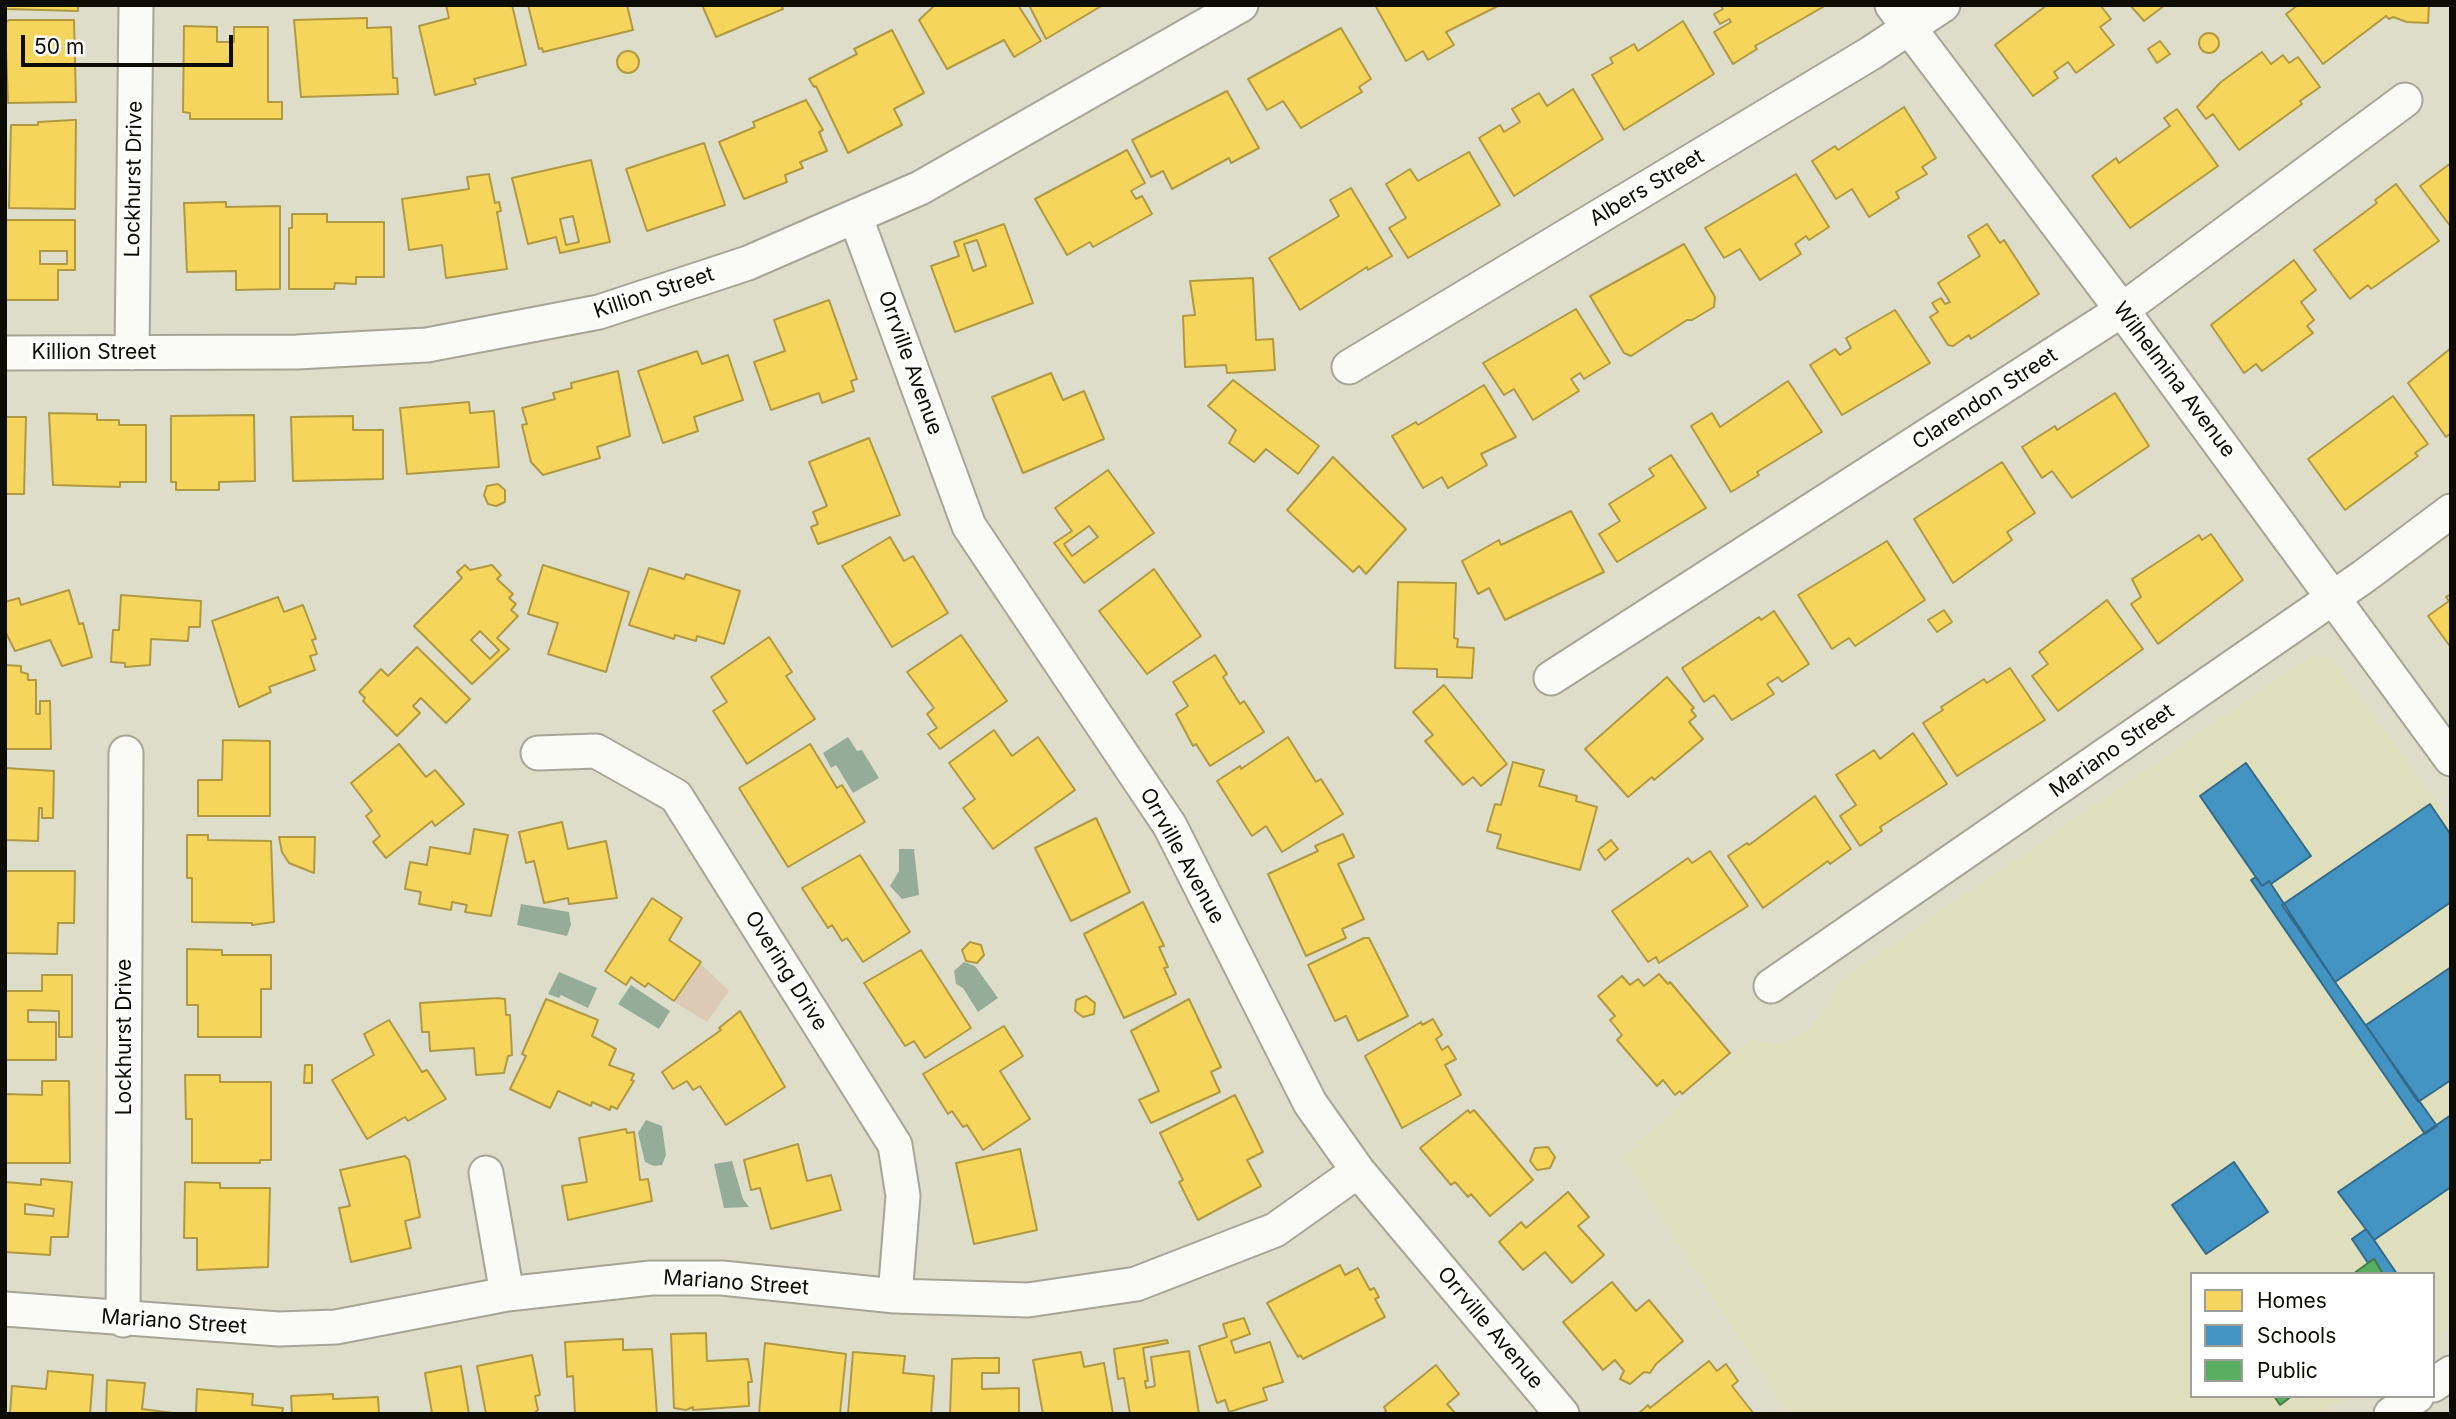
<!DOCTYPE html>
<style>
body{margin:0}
#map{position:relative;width:2456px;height:1419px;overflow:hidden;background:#deddc9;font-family:Inter,sans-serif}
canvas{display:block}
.frame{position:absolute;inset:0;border:7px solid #0d0c02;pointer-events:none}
.legend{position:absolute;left:2190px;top:1272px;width:245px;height:126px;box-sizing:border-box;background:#fff;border:2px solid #9e9e9a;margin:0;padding:9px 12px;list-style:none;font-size:21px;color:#0d0c02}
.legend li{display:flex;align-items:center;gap:14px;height:35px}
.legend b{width:35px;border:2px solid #9e9e9a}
.scale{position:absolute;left:21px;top:35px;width:212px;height:32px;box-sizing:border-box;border:4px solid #0d0c02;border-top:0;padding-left:9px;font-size:21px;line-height:24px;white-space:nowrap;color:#0d0c02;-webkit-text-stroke:5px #fff;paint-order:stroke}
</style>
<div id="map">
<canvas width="2456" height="1419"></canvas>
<div class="frame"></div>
<ul class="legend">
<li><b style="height:19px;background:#f6d55c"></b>Homes</li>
<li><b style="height:19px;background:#4393c3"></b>Schools</li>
<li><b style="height:19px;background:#5aae61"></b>Public</li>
</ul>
<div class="scale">50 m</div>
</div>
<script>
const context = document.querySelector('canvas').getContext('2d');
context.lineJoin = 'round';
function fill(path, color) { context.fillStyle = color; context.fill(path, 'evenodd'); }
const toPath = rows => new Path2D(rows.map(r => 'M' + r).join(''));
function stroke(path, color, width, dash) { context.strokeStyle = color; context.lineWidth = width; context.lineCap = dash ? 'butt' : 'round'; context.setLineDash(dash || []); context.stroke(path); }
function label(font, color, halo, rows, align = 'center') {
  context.font = font + ' Inter,sans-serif'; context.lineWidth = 7; context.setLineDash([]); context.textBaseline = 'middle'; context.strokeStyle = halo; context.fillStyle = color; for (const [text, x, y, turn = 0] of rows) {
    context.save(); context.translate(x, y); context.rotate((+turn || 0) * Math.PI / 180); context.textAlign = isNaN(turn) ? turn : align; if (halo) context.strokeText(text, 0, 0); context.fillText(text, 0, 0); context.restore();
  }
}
fill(toPath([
 [2311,656,2333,659,2451,821,2451,1326,2433,1338,2433,1274,2192,1274,2192,1396,2348,1396,2322,1414,1788,1414,1623,1157,1751,1039,1778,1045,1808,1031,1823,1013,1837,983]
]), '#dfdebd');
fill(toPath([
 [701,964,729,991,707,1022,675,1002]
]), '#dccab5');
fill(toPath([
 [848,737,857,751,862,750,879,778,853,793,836,765,831,768,823,753],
 [899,849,914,849,919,895,902,899,890,886,899,871],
 [521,904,569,912,571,925,567,936,517,925],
 [964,962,975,966,998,998,978,1012,963,988,956,984,954,971],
 [559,972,597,988,588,1008,561,995,559,998,548,994],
 [631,985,670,1011,659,1029,618,1004],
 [646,1120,662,1126,666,1155,662,1165,654,1166,645,1162,638,1133],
 [732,1161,743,1199,749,1207,724,1208,714,1164]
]), '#95ad98');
const homes = toPath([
 [5,5,78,5,78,11,5,9,5,5],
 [446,5,512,5,526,65,474,79,476,84,435,95,419,26,449,18,446,5],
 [528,5,627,5,633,30,543,52,542,48,539,49,528,5],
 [702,5,781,5,783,9,716,37,702,5],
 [935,5,1018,5,1041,41,1014,57,1004,40,947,69,919,20,935,5],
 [1033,5,1103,5,1046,39,1030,7,1033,5],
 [1375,5,1497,5,1498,6,1446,32,1454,45,1428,60,1423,51,1406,61,1375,5],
 [1720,5,1822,5,1823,7,1755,46,1757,49,1733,64,1714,32,1731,22,1729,19,1720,24,1714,14,1723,9,1720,5],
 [2047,5,2100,5,2111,19,2100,27,2114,45,2076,73,2068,62,2054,72,2058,78,2033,96,1995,45,2047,5],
 [2130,5,2165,5,2144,21,2130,5],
 [2298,5,2429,5,2428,23,2407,22,2393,17,2389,19,2386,16,2323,64,2286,14,2298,5],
 [367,18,367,28,391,27,393,78,397,78,398,94,301,97,294,20,367,18],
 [9,20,74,20,76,102,8,103,5,23,9,20],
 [1683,21,1714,74,1624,130,1592,75,1613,63,1610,58,1634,44,1638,51,1683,21],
 [184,26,217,27,217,42,234,42,234,27,268,27,268,102,282,102,282,119,190,119,190,113,183,112,184,26],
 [1341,28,1371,79,1359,87,1362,92,1301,128,1283,101,1267,110,1248,79,1341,28],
 [892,30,924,93,894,109,902,125,848,153,816,86,814,87,809,79,857,54,854,49,892,30],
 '2199 43a10 10 0 1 1 20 0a10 10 0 1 1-20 0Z',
 [2160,41,2170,54,2157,63,2148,49,2160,41],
 '617 62a11 11 0 1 1 22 0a11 11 0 1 1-22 0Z',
 [2262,52,2271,64,2283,55,2289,63,2298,57,2320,87,2300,101,2302,104,2239,150,2213,114,2206,119,2197,107,2221,82,2262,52],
 [1573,89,1603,139,1514,196,1479,138,1500,125,1504,132,1520,122,1512,109,1539,93,1547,106,1573,89],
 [1227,91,1259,148,1231,163,1229,158,1172,189,1163,171,1151,177,1132,140,1227,91],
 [806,100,823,130,819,132,827,151,800,162,803,168,785,175,787,182,744,199,719,142,755,127,753,122,806,100],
 [1904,107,1936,158,1922,167,1927,174,1896,192,1899,198,1869,217,1852,189,1836,199,1812,161,1835,146,1838,150,1904,107],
 [2177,109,2218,166,2130,228,2092,176,2116,158,2119,163,2170,126,2164,118,2177,109],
 [73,120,76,120,75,209,9,208,11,125,38,125,38,122,73,120],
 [704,143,725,205,647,231,626,169,704,143],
 [1127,150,1145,183,1131,191,1136,199,1142,196,1152,214,1093,247,1090,242,1067,255,1035,199,1127,150],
 [1469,152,1500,205,1408,258,1389,228,1406,218,1386,184,1410,169,1418,181,1469,152],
 [591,160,610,242,560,253,556,237,528,244,512,178,591,160],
 [573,216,579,242,566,245,560,219,573,216],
 [2451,163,2451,227,2420,186,2451,163],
 [489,174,495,203,499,202,501,211,497,212,507,269,446,278,442,245,409,250,402,199,469,189,467,177,489,174],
 [1796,174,1829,227,1809,240,1806,236,1795,244,1801,254,1760,280,1740,249,1724,258,1705,228,1796,174],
 [2396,184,2439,241,2371,289,2368,285,2350,299,2314,250,2377,203,2375,200,2396,184],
 [1351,188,1392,256,1368,270,1367,267,1300,310,1269,258,1339,216,1330,200,1351,188],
 [226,202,226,207,280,206,280,289,236,290,236,271,187,272,184,203,226,202],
 [292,214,327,214,327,222,384,222,384,277,356,277,356,284,335,283,334,289,289,289,289,228,292,228,292,214],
 [5,220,75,220,75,270,58,270,58,300,5,300,5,220],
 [40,251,67,251,67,264,40,264,40,251],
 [1004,224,1033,303,955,332,931,266,959,256,954,242,1004,224],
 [977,240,986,266,973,271,964,244,977,240],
 [1987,224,2000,243,2004,240,2039,294,1971,339,1969,335,1953,346,1948,345,1930,317,1938,312,1932,303,1941,298,1945,304,1950,302,1938,283,1980,256,1968,236,1987,224],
 [1684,244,1715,297,1714,307,1692,320,1687,320,1631,356,1624,353,1590,296,1684,244],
 [2294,260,2316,290,2301,302,2314,320,2307,326,2313,333,2262,371,2256,364,2244,373,2211,325,2294,260],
 [1253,278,1256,340,1273,339,1275,370,1227,373,1226,365,1185,367,1183,316,1195,315,1190,281,1253,278],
 [829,300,857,379,851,381,854,391,822,403,819,393,771,410,754,362,785,351,774,320,829,300],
 [1576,309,1610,363,1584,379,1580,373,1571,379,1579,391,1533,420,1514,389,1504,395,1483,363,1576,309],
 [1895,310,1930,363,1842,415,1810,365,1835,349,1840,355,1851,348,1846,338,1895,310],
 [2451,348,2451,433,2446,437,2408,383,2451,348],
 [697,351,702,364,728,355,743,400,694,417,698,431,663,443,638,371,697,351],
 [618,371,630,436,597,447,600,458,543,475,531,462,522,425,527,424,522,408,555,399,553,393,572,388,571,383,618,371],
 [1051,373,1063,400,1084,391,1104,439,1023,473,992,397,1051,373],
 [1233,380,1319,446,1298,474,1266,449,1254,462,1229,443,1236,430,1208,406,1233,380],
 [1788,381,1822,432,1757,472,1759,475,1731,492,1691,426,1712,413,1720,427,1788,381],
 [1484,385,1516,437,1481,454,1487,465,1448,488,1442,477,1423,488,1392,436,1416,422,1418,425,1484,385],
 [2115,393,2149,446,2072,498,2052,471,2042,478,2022,447,2055,426,2057,430,2115,393],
 [2393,396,2428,444,2415,453,2418,456,2345,510,2308,459,2393,396],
 [469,402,470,413,494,411,499,467,407,474,400,408,469,402],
 [49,413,97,414,97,420,119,420,119,425,146,425,146,482,120,482,120,487,53,485,49,413],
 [254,415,255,481,219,482,219,490,176,490,176,482,171,482,171,416,254,415],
 [353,416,353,430,383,430,383,479,293,481,291,417,353,416],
 [5,417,26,417,24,494,5,494,5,417],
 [869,438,900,515,818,544,811,527,818,524,813,512,827,506,809,462,869,438],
 [1671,455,1706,508,1617,562,1599,534,1620,521,1609,504,1654,476,1649,469,1671,455],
 [1333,457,1406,529,1366,574,1359,566,1353,572,1287,510,1333,457],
 [2002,462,2035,513,2007,532,2012,540,1953,583,1914,519,2002,462],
 [1108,470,1154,533,1084,583,1054,543,1072,531,1055,508,1108,470],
 [1089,526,1098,537,1072,556,1064,544,1089,526],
 [498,484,505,490,505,502,496,506,488,504,484,495,487,486,498,484],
 [1571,511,1604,572,1505,620,1489,588,1478,594,1462,561,1499,540,1501,545,1571,511],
 [2211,534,2243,580,2158,644,2131,604,2141,597,2132,579,2199,535,2202,540,2211,534],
 [890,537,904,561,913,556,948,613,892,647,842,566,890,537],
 [1887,541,1925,600,1855,646,1849,638,1832,649,1798,595,1887,541],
 [465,565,470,570,492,565,501,575,497,579,513,594,509,598,516,604,511,610,518,616,497,638,509,649,472,684,414,626,462,578,457,572,465,565],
 [480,631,499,650,490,659,471,640,480,631],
 [543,565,629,592,606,672,548,654,558,623,528,614,543,565],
 [649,568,684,579,686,574,740,591,724,644,697,636,696,641,675,635,674,639,629,625,649,568],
 [1154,569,1201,636,1147,674,1099,611,1154,569],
 [1398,582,1456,583,1454,638,1458,639,1457,647,1474,648,1472,678,1437,677,1437,669,1395,668,1398,582],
 [69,590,79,624,83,623,92,657,62,666,50,640,15,651,5,631,5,602,19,598,21,605,69,590],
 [2451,594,2451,644,2449,645,2428,616,2449,601,2446,597,2451,594],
 [121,595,201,601,200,627,189,627,188,641,151,639,150,665,125,667,125,663,111,662,113,630,119,630,121,595],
 [278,597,284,612,303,605,316,639,312,640,317,654,310,656,315,670,269,687,271,692,239,707,212,621,278,597],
 [2107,600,2143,649,2058,711,2032,676,2048,664,2039,652,2107,600],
 [1944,610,1952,622,1937,632,1928,620,1944,610],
 [1774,611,1809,664,1782,682,1778,677,1767,684,1774,694,1732,720,1714,695,1704,702,1682,668,1759,617,1761,620,1774,611],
 [961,635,1007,701,940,749,928,734,937,728,927,714,934,708,907,672,961,635],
 [769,637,792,672,786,676,815,719,747,764,713,711,727,702,711,677,769,637],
 [417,647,470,699,446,723,421,698,413,706,420,713,397,736,363,701,365,698,359,692,381,669,388,676,417,647],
 [1215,655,1227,674,1223,677,1240,704,1244,701,1264,732,1210,766,1196,744,1193,746,1176,714,1188,706,1173,682,1215,655],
 [5,665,21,666,21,672,28,674,28,680,36,680,36,714,40,714,40,701,50,701,51,749,5,749,5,665],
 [2010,668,2045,720,1957,776,1923,723,1943,710,1941,707,1984,679,1987,683,2010,668],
 [1667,677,1694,708,1691,710,1696,716,1689,722,1703,739,1654,780,1652,777,1628,797,1585,749,1667,677],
 [1444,685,1507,764,1481,786,1473,777,1463,785,1425,741,1433,735,1413,712,1444,685],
 [994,730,1012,756,1038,737,1075,790,993,849,963,808,975,799,949,763,994,730],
 [1913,733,1947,784,1880,827,1882,831,1860,846,1840,816,1856,805,1836,775,1874,750,1880,759,1913,733],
 [1288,737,1316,782,1321,779,1343,814,1282,852,1266,826,1252,836,1217,781,1240,766,1241,769,1288,737],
 [223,740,270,741,270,816,198,816,198,780,222,780,223,740],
 [399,744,426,777,435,770,464,804,435,826,432,821,386,858,373,842,380,836,366,816,372,811,351,783,399,744],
 [810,744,837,788,842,785,865,822,788,867,739,788,810,744],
 [1513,762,1544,770,1539,786,1577,796,1576,801,1597,807,1580,870,1497,848,1501,835,1487,831,1495,804,1501,805,1513,762],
 [5,768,54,771,53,818,42,818,42,808,39,808,38,841,5,840,5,768],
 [1815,796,1851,849,1830,864,1828,861,1763,908,1728,856,1747,843,1749,845,1815,796],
 [1096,818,1130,892,1071,921,1035,848,1096,818],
 [562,822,568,849,606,841,617,898,569,904,568,898,544,903,534,861,526,863,519,832,562,822],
 [474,829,508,835,491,916,465,912,467,905,452,902,451,910,419,904,421,892,405,889,410,862,427,865,430,847,470,854,474,829],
 [1343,834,1354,857,1338,864,1364,919,1342,929,1346,938,1306,956,1268,874,1318,851,1315,846,1343,834],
 [187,835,208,835,208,840,271,841,274,922,252,925,252,923,192,922,192,878,187,878,187,835],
 [279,837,315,837,314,873,289,863,282,852,279,837],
 [1611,840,1618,849,1605,860,1598,850,1611,840],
 [1710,851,1748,906,1659,963,1656,957,1648,962,1612,911,1688,858,1692,863,1710,851],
 [860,855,910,932,863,962,847,938,842,941,832,925,828,928,802,888,860,855],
 [5,871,75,871,74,923,58,923,57,954,5,953,5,871],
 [652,898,682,918,669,940,701,962,674,1001,648,983,645,987,631,977,626,985,605,971,652,898],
 [1143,902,1164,946,1159,947,1168,967,1164,968,1176,994,1124,1018,1084,934,1143,902],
 [1364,938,1369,938,1408,1016,1358,1041,1346,1016,1335,1021,1308,965,1364,938],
 [970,942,981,945,984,955,977,963,966,961,962,950,970,942],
 [187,949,222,950,222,955,271,955,271,989,261,989,261,1037,198,1037,198,1005,187,1005,187,949],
 [921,950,971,1028,925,1058,914,1041,905,1046,864,983,921,950],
 [1659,974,1668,984,1670,982,1730,1053,1682,1094,1680,1091,1675,1095,1663,1080,1657,1086,1617,1040,1622,1035,1610,1020,1615,1016,1598,996,1622,976,1630,985,1638,979,1644,986,1659,974],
 [42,975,72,975,72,1037,59,1037,59,1011,28,1010,28,1022,56,1022,56,1060,5,1060,5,991,42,991,42,975],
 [1086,996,1095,1003,1094,1014,1083,1017,1075,1011,1076,1000,1086,996],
 [497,998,505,999,506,1015,510,1015,512,1055,508,1056,504,1073,476,1075,474,1048,430,1051,429,1032,422,1032,420,1003,497,998],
 [546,999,598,1020,592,1036,616,1049,609,1065,634,1074,631,1080,634,1081,617,1109,611,1106,610,1110,592,1102,591,1106,558,1091,550,1108,510,1089,526,1056,522,1054,546,999],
 [1189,999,1221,1067,1211,1072,1220,1092,1151,1123,1139,1100,1159,1091,1131,1031,1189,999],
 [740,1011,785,1087,726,1125,700,1086,693,1090,687,1081,673,1089,662,1072,721,1030,719,1028,740,1011],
 [1433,1019,1442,1035,1436,1039,1442,1050,1448,1046,1456,1059,1445,1065,1461,1095,1402,1128,1365,1056,1421,1022,1422,1025,1433,1019],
 [389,1020,422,1072,427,1070,446,1099,408,1121,405,1117,367,1139,332,1080,374,1055,364,1034,389,1020],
 [1004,1026,1023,1056,1000,1071,1030,1119,983,1150,967,1125,963,1127,952,1111,948,1114,923,1074,1004,1026],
 [305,1065,312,1065,312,1083,304,1083,305,1065],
 [185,1075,220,1075,220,1082,271,1082,271,1160,260,1160,260,1163,192,1163,192,1119,186,1119,185,1075],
 [42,1081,69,1081,70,1163,5,1163,5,1094,42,1095,42,1081],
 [1235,1095,1263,1152,1247,1160,1261,1186,1198,1220,1179,1182,1183,1180,1160,1133,1235,1095],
 [1468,1110,1470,1113,1474,1110,1533,1180,1490,1216,1471,1194,1468,1197,1455,1182,1451,1185,1420,1148,1468,1110],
 [626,1129,627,1133,634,1132,640,1180,648,1179,652,1201,568,1220,562,1186,587,1182,579,1138,626,1129],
 [798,1144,807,1181,831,1175,841,1210,771,1229,760,1188,751,1190,744,1160,798,1144],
 [1548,1147,1555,1157,1550,1168,1537,1170,1530,1161,1535,1148,1548,1147],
 [1020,1149,1037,1230,974,1244,956,1163,1020,1149],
 [405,1156,409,1160,420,1217,405,1221,411,1248,351,1262,339,1208,350,1206,340,1170,405,1156],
 [41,1179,72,1182,68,1237,51,1237,50,1255,5,1252,5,1182,41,1185,41,1179],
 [25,1204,54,1209,53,1216,25,1214,25,1204],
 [185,1182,220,1183,220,1188,270,1188,268,1267,197,1270,197,1238,184,1238,185,1182],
 [1568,1192,1589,1217,1578,1226,1604,1255,1572,1283,1545,1252,1523,1270,1499,1242,1521,1222,1526,1228,1568,1192],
 [1340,1265,1345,1275,1358,1268,1370,1290,1374,1288,1379,1297,1375,1299,1385,1317,1303,1359,1300,1355,1298,1357,1267,1303,1340,1265],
 [1612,1282,1636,1311,1649,1300,1683,1341,1656,1364,1650,1373,1644,1372,1630,1384,1620,1379,1624,1371,1615,1360,1603,1370,1563,1322,1612,1282],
 [1244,1318,1250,1334,1231,1341,1235,1353,1270,1342,1283,1382,1263,1388,1267,1400,1229,1412,1225,1400,1217,1403,1199,1346,1227,1337,1223,1324,1244,1318],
 [706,1333,707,1361,748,1359,752,1382,748,1382,749,1406,693,1410,693,1407,686,1410,674,1408,671,1334,706,1333],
 [623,1339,623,1350,652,1349,657,1414,575,1414,573,1376,567,1377,565,1342,623,1339],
 [1167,1340,1168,1343,1143,1348,1148,1381,1145,1381,1146,1388,1155,1386,1151,1357,1189,1351,1199,1414,1130,1414,1124,1378,1118,1379,1114,1349,1167,1340],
 [765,1343,846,1354,840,1414,759,1414,765,1343],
 [853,1352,905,1356,903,1373,934,1376,931,1414,848,1414,853,1352],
 [1081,1352,1084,1367,1104,1363,1113,1414,1043,1414,1033,1360,1081,1352],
 [532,1355,540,1395,535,1396,538,1410,533,1414,486,1414,477,1366,532,1355],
 [976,1358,999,1358,999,1373,982,1373,982,1389,1019,1388,1019,1414,950,1414,952,1359,976,1358],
 [1709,1361,1717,1371,1726,1364,1738,1381,1732,1386,1754,1414,1638,1414,1648,1405,1650,1408,1709,1361],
 [1436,1365,1459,1394,1447,1404,1456,1414,1383,1414,1386,1411,1384,1407,1436,1365],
 [461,1366,469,1414,425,1414,432,1413,425,1373,461,1366],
 [48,1371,93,1375,90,1414,10,1414,12,1386,46,1389,48,1371],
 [107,1380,145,1383,142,1409,181,1414,106,1414,107,1380],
 [197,1389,253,1394,252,1405,283,1408,282,1414,196,1414,197,1389],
 [333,1394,333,1399,378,1397,379,1414,292,1414,291,1396,333,1394]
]);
fill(homes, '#f6d55c');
stroke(homes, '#b09941', 2);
const schools = toPath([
 [2246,763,2311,856,2271,884,2269,881,2262,886,2200,796,2246,763],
 [2430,804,2451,835,2451,902,2335,982,2282,905,2430,804],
 [2256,877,2262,886,2269,881,2335,982,2437,1126,2425,1134,2251,880,2256,877],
 [2451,967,2451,1080,2418,1102,2366,1025,2451,967],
 [2451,1115,2451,1187,2374,1240,2338,1192,2451,1115],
 [2234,1162,2268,1212,2206,1254,2172,1205,2234,1162],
 [2366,1229,2374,1240,2397,1274,2383,1274,2374,1259,2368,1263,2352,1239,2366,1229]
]);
fill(schools, '#4393c3');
stroke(schools, '#336a89', 2);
const public = toPath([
 [2374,1259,2383,1274,2353,1274,2368,1263,2374,1259],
 [2274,1396,2292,1396,2280,1405,2274,1396]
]);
fill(public, '#5aae61');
stroke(public, '#437d44', 2);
const street = toPath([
 [1892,5,2122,310,2451,759],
 [856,218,969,526,1170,826,1310,1103,1358,1171,1562,1414],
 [5,353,297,352,427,345,599,312,748,263,920,188,1241,5],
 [132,353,136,5],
 [1349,367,1871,53,1943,5],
 [1551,678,2122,310,2405,100],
 [538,753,596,751,676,796,895,1145,903,1196,895,1296],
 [1771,986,2363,577,2451,511],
 [486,1173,507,1294],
 [5,1309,279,1329,336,1327,507,1294,651,1278,722,1278,895,1296,1028,1300,1136,1284,1275,1230,1358,1171],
 [123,1320,126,753],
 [2433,1385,2451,1373],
 [2391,1414,2417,1396]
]);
stroke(street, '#a6a596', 37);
stroke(street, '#fafaf7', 33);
label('21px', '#0d0c02', '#fff', [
 ["Lockhurst Drive",134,179,-89],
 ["Albers Street",1647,188,-31],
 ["Killion Street",654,293,-18],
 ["Killion Street",94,353],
 ["Orrville Avenue",910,363,70],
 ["Wilhelmina Avenue",2174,380,53],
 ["Clarendon Street",1985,399,-33],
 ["Mariano Street",2112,751,-35],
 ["Orrville Avenue",1182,856,61],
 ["Overing Drive",786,971,58],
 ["Lockhurst Drive",125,1037,-90],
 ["Mariano Street",736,1283,4],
 ["Mariano Street",174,1322,4],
 ["Orrville Avenue",1490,1328,50]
]);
</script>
